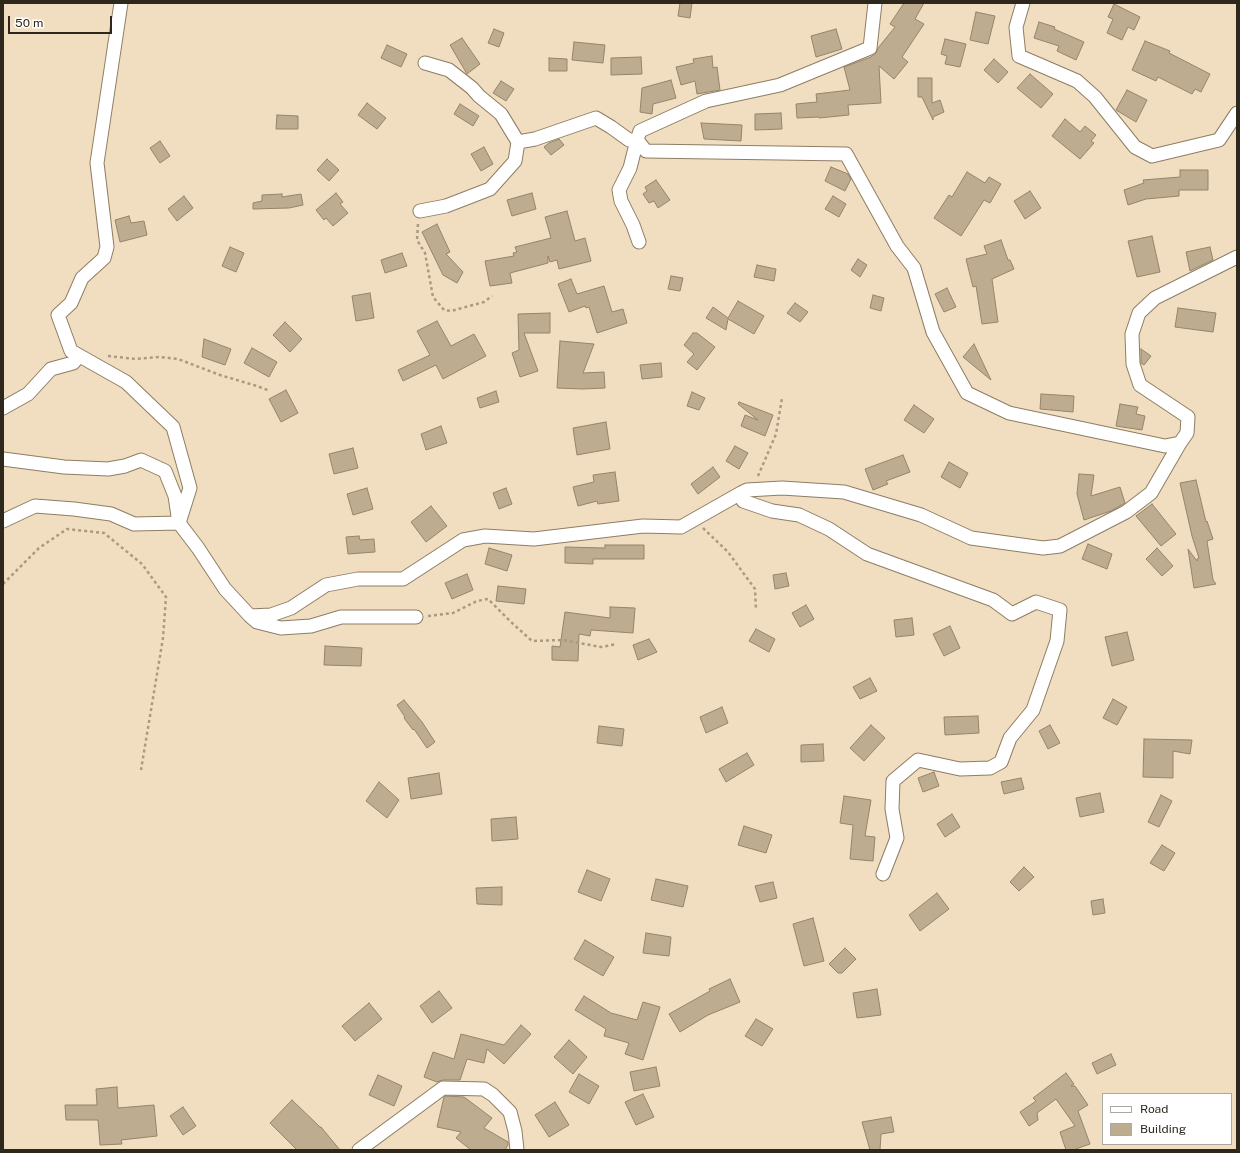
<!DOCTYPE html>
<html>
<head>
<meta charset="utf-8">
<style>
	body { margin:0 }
	#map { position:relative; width:1240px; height:1153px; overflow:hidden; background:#f1dec1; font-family:"Public Sans",sans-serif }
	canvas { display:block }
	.frame { position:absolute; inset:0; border:4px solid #2e271c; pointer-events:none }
	.legend { position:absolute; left:1102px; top:1093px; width:130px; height:52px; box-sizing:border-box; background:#fff; border:1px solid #aba9a4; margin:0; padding:5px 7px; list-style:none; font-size:12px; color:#2e271c }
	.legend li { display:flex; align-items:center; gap:8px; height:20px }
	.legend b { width:20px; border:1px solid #aba9a4 }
	.scale { position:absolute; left:8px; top:16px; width:104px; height:18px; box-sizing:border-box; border:2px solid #2e271c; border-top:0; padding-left:5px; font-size:12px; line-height:14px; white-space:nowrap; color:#2e271c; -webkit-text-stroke:3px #fff; paint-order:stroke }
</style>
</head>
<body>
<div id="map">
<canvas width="1240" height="1153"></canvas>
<div class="frame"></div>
<ul class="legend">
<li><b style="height:5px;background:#fff"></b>Road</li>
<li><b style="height:11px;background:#beac91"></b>Building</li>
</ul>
<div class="scale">50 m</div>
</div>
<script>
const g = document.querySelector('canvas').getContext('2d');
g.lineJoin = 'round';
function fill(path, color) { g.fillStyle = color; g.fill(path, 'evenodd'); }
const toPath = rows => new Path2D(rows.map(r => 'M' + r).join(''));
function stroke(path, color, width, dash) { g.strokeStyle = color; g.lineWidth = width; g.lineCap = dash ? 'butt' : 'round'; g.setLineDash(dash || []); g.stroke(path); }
const building = toPath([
	[680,3,692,3,690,18,678,16,680,3],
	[904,3,924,3,915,19,924,24,902,57,908,62,894,79,879,66,881,103,848,105,849,115,819,118,819,117,797,118,796,104,817,102,816,94,850,90,844,67,871,57,876,53,878,48,895,27,890,24,904,3],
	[1114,4,1140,17,1134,30,1128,27,1122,40,1107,33,1113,19,1108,17,1114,4],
	[976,12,995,16,988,44,970,40,976,12],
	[1039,22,1055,27,1054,29,1084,42,1076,60,1057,51,1059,46,1034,38,1039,22],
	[494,29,504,33,499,47,488,43,494,29],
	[836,29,842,49,816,57,811,36,836,29],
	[462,38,480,64,467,74,450,45,462,38],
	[945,39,966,44,960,67,945,64,947,56,941,54,945,39],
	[1145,41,1170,51,1169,53,1210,74,1201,92,1195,89,1192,94,1158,77,1156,81,1132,70,1145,41],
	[574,42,605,45,603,63,572,60,574,42],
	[387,45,407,54,401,67,381,58,387,45],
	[712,56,713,68,717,67,720,90,697,94,695,81,681,85,676,67,694,63,693,59,712,56],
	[641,57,642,74,611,75,611,58,641,57],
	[549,58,567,59,567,71,549,71,549,58],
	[994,59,1008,72,998,83,984,70,994,59],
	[1030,74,1053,94,1041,108,1017,88,1030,74],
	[918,78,932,78,932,103,940,100,944,112,933,117,933,120,922,97,918,97,918,78],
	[671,80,676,98,653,104,652,114,640,112,642,88,671,80],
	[501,81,514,89,506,101,493,93,501,81],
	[1127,90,1147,100,1136,122,1116,110,1127,90],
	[367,103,386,118,377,129,358,115,367,103],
	[460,104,479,116,473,126,454,114,460,104],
	[781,113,782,129,755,130,755,114,781,113],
	[277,115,298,116,298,129,276,129,277,115],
	[1065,119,1080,132,1085,126,1096,135,1091,141,1094,143,1080,159,1052,136,1065,119],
	[701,123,742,125,741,141,704,139,701,123],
	[559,139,564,145,551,155,544,147,549,143,559,139],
	[160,141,170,156,160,163,150,148,160,141],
	[484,147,493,164,481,171,471,154,484,147],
	[327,159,339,170,329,181,317,170,327,159],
	[831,167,848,174,851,179,845,191,825,181,831,167],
	[1180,170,1208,170,1208,190,1179,190,1179,196,1146,199,1128,205,1124,190,1144,183,1143,180,1180,177,1180,170],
	[967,172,985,183,989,177,1001,184,990,203,984,200,961,236,934,218,949,195,952,197,967,172],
	[656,180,670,200,658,208,654,201,649,203,643,194,647,191,645,187,656,180],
	[1030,191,1041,208,1025,219,1014,201,1030,191],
	[336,193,343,202,340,204,348,213,333,226,326,218,324,220,316,210,336,193],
	[532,193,536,209,512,216,507,200,532,193],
	[282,194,282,197,301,194,303,205,289,208,253,209,253,203,262,201,262,195,282,194],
	[184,196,193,208,177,221,168,209,184,196],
	[833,196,846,204,839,217,825,209,833,196],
	[567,211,575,241,585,238,591,261,559,269,557,260,550,262,548,256,548,263,510,273,512,283,490,286,485,261,514,256,513,253,517,252,515,247,551,238,545,217,567,211],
	[129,216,131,223,144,221,147,235,120,242,115,220,129,216],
	[437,224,450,252,446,254,463,272,457,283,443,275,422,232,437,224],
	[1152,236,1160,272,1137,277,1128,241,1152,236],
	[1001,240,1008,260,1010,260,1014,269,992,279,998,322,982,324,976,286,973,287,966,259,987,254,984,246,1001,240],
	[230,247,244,253,236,272,222,266,230,247],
	[1210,247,1213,260,1190,271,1186,252,1210,247],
	[402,253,407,266,385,273,381,260,402,253],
	[858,259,867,265,860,277,851,270,858,259],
	[757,265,776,269,774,281,754,277,757,265],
	[671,276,683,278,680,291,668,289,671,276],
	[571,279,577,294,604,286,612,312,623,309,627,323,597,333,589,307,586,308,585,306,569,312,558,284,571,279],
	[947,288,956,307,944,312,935,294,947,288],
	[370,293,374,318,356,321,352,296,370,293],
	[873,295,884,298,881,311,870,308,873,295],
	[738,301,764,316,754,334,728,319,726,330,706,318,713,307,728,318,738,301],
	[795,303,808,312,800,322,787,313,795,303],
	[1178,308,1216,313,1213,332,1175,327,1178,308],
	[550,313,550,333,524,333,538,371,520,377,512,353,519,350,518,314,550,313],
	[437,321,451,346,474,334,486,356,443,379,436,365,403,381,398,370,430,355,417,331,437,321],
	[285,322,302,339,290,352,273,335,285,322],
	[693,333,697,333,715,347,697,370,687,362,694,354,684,345,693,333],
	[204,339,231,349,225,365,202,357,204,339],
	[560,341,594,344,583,373,604,372,605,388,583,389,557,388,560,341],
	[974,344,991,380,963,357,974,344],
	[252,348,277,362,269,377,244,363,252,348],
	[1141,349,1151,356,1144,365,1141,363,1141,349],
	[661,363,662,377,642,379,640,365,661,363],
	[286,390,298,413,281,422,269,399,286,390],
	[496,391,499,402,480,408,477,398,496,391],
	[692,392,705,398,699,410,687,406,692,392],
	[1041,394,1074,396,1073,412,1040,409,1041,394],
	[739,402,773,415,765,436,741,426,745,415,758,420,738,404,739,402],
	[1120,404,1138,407,1136,414,1145,416,1142,430,1116,426,1120,404],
	[914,405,934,419,924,433,904,420,914,405],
	[606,422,610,449,577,455,573,428,606,422],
	[441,426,447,443,426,450,421,434,441,426],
	[735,446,748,453,739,469,726,461,735,446],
	[353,448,358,468,334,474,329,454,353,448],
	[903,455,910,472,886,481,888,484,873,490,865,469,903,455],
	[949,462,968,473,960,488,941,477,949,462],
	[713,467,720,477,698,494,691,484,713,467],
	[615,472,619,501,598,504,597,501,578,506,573,487,594,482,593,475,615,472],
	[1079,474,1094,475,1091,496,1120,487,1125,503,1111,511,1084,520,1077,494,1079,474],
	[1196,480,1206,522,1207,521,1213,539,1207,541,1213,580,1216,584,1194,588,1188,549,1197,561,1197,559,1199,558,1192,536,1180,483,1196,480],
	[367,488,373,509,353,515,347,494,367,488],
	[506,488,512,504,499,509,493,493,506,488],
	[1152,504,1176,534,1161,546,1136,516,1152,504],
	[431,506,447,526,426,542,411,522,431,506],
	[359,536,360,540,374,539,375,552,348,554,346,537,359,536],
	[1088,544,1112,554,1107,569,1082,559,1088,544],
	[605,545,644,545,644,559,593,559,593,564,565,563,565,547,605,548,605,545],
	[489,548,512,555,507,571,485,564,489,548],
	[1157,548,1173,566,1162,576,1146,559,1157,548],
	[786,573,789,586,775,589,773,575,786,573],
	[467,574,473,590,452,599,445,583,467,574],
	[498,586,526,589,524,604,496,601,498,586],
	[806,605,814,619,800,627,792,613,806,605],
	[610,607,635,608,633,633,591,630,590,636,579,634,578,661,552,660,552,646,560,647,565,612,610,618,610,607],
	[912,618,914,635,896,637,894,620,912,618],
	[950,626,960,648,944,656,933,634,950,626],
	[756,629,775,639,769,652,749,641,756,629],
	[1127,632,1134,660,1112,666,1105,637,1127,632],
	[649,639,657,652,638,660,633,645,649,639],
	[325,646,362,648,361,666,324,665,325,646],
	[870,678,877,691,860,699,853,687,870,678],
	[1113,699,1127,707,1117,725,1103,718,1113,699],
	[404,700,422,722,435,742,427,748,414,729,413,730,404,718,405,717,397,705,404,700],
	[722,707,728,723,706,733,700,717,722,707],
	[978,716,979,733,945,735,944,717,978,716],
	[871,725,885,738,864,761,850,748,871,725],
	[1050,725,1060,743,1048,749,1039,731,1050,725],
	[599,726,624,729,622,746,597,743,599,726],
	[1144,739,1192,740,1190,754,1173,751,1173,778,1143,777,1144,739],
	[823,744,824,761,801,762,801,745,823,744],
	[747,753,754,765,726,782,719,769,747,753],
	[934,772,939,786,923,792,918,778,934,772],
	[439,773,442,794,411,799,408,778,439,773],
	[1021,778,1024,789,1004,794,1001,782,1021,778],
	[379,782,399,800,387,818,366,801,379,782],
	[1100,793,1104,812,1080,817,1076,798,1100,793],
	[1161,795,1172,801,1159,827,1148,822,1161,795],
	[844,796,871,800,865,836,875,837,873,861,850,859,853,825,840,823,844,796],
	[952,814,960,827,945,837,937,824,952,814],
	[516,817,518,839,492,841,491,819,516,817],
	[744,826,772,835,766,853,738,845,744,826],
	[1162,845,1175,853,1164,871,1150,863,1162,845],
	[1024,867,1034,877,1019,891,1010,882,1024,867],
	[587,870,610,879,601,901,578,892,587,870],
	[656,879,688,886,683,907,651,900,656,879],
	[773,882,777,898,760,902,755,886,773,882],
	[502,887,502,905,477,904,476,888,502,887],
	[937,893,949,909,920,931,909,915,937,893],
	[1103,899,1105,913,1093,915,1091,901,1103,899],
	[813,918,824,961,804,966,793,924,813,918],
	[646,933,671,937,669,956,643,953,646,933],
	[585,940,614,957,603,976,574,959,585,940],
	[845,948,856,959,842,973,838,973,829,964,845,948],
	[730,979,740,1002,708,1015,680,1032,669,1014,710,991,709,989,730,979],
	[877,989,881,1015,857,1018,853,993,877,989],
	[439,991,452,1008,432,1023,420,1006,439,991],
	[584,996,611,1013,637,1020,643,1002,660,1007,643,1060,625,1054,629,1043,604,1036,606,1029,575,1010,584,996],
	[369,1003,382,1019,355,1041,342,1026,369,1003],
	[756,1019,773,1029,762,1046,745,1036,756,1019],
	[521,1025,531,1034,504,1064,487,1049,484,1063,467,1059,460,1080,443,1080,437,1082,424,1077,433,1052,454,1059,461,1034,504,1045,521,1025],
	[569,1040,587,1057,573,1074,554,1057,569,1040],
	[1111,1054,1116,1065,1097,1074,1092,1063,1111,1054],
	[656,1067,660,1086,634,1091,630,1072,656,1067],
	[1066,1073,1074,1084,1071,1086,1075,1086,1088,1105,1078,1111,1090,1144,1073,1150,1066,1150,1060,1132,1075,1126,1056,1099,1037,1113,1038,1120,1029,1126,1020,1112,1036,1101,1033,1098,1066,1073],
	[579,1074,599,1086,589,1104,569,1092,579,1074],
	[378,1075,402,1086,394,1106,369,1095,378,1075],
	[117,1087,118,1108,154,1105,157,1136,121,1140,122,1144,100,1145,98,1120,66,1120,65,1105,97,1105,96,1089,117,1087],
	[643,1094,654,1117,636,1125,625,1102,643,1094],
	[446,1096,464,1097,492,1118,484,1128,508,1142,508,1145,505,1150,471,1150,456,1138,461,1132,437,1127,444,1097,446,1096],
	[292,1100,320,1127,321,1127,340,1150,297,1150,270,1123,292,1100],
	[555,1102,569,1125,549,1137,535,1115,555,1102],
	[183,1107,196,1126,183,1135,170,1116,183,1107],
	[891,1117,894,1132,881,1134,880,1150,870,1150,862,1122,891,1117]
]);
fill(building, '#beac91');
stroke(building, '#95846a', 1);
const street = toPath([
	[121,3,97,163,107,247,104,258,82,278,71,303,58,315,71,351,126,382,173,427,190,488,179,523,198,548,225,589,250,616,271,615,291,608,326,585,358,579,403,579,463,540,485,536,534,539,643,526,681,527,741,493],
	[875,3,870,48,780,85,706,101,640,131,637,140,646,151,846,154,897,246,914,268,933,332,967,393,1009,413,1165,446,1180,443,1187,433,1188,417,1140,385,1133,364,1132,334,1139,313,1155,298,1237,257],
	[1023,3,1016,27,1019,56,1077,81,1095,97,1135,147,1152,156,1219,140,1237,113],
	[425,63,449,70,472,88,479,96,501,114,518,142,535,139,596,118,611,127,629,140,637,140,630,168,619,190,621,201,633,225,639,242],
	[420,211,446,206,490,189,515,161,518,142],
	[3,408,28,394,51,369,73,363,79,356],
	[3,459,64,467,108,469,125,466,141,460,165,471,175,496,179,523,134,524,111,514,74,509,35,506,3,521],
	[251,617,257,622,281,628,311,626,341,617,416,617],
	[883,874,897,838,892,809,893,781,918,760,960,769,990,768,1001,762,1010,738,1033,710,1057,641,1060,610,1036,602,1012,614,993,600,867,554,829,529,799,515,772,511,743,501,741,493,747,490,782,488,844,492,921,515,971,538,1043,548,1060,546,1126,512,1151,493,1180,443],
	[359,1150,443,1088,484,1089,493,1095,510,1112,515,1131,517,1150]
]);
stroke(street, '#8e7d63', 15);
stroke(toPath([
	[418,224,417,240,425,253,433,297,444,310,451,311,484,302,492,296],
	[108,356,136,359,160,357,178,359,220,375,257,386,270,391],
	[758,476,776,434,782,398],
	[703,528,728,552,755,589,756,610],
	[3,584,39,548,67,529,104,533,142,564,166,597,163,638,141,770],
	[428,616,453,613,477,601,488,599,511,622,532,641,563,640,601,647,617,644]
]), '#a89a83', 2.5, [3, 3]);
stroke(street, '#fff', 13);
</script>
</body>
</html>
